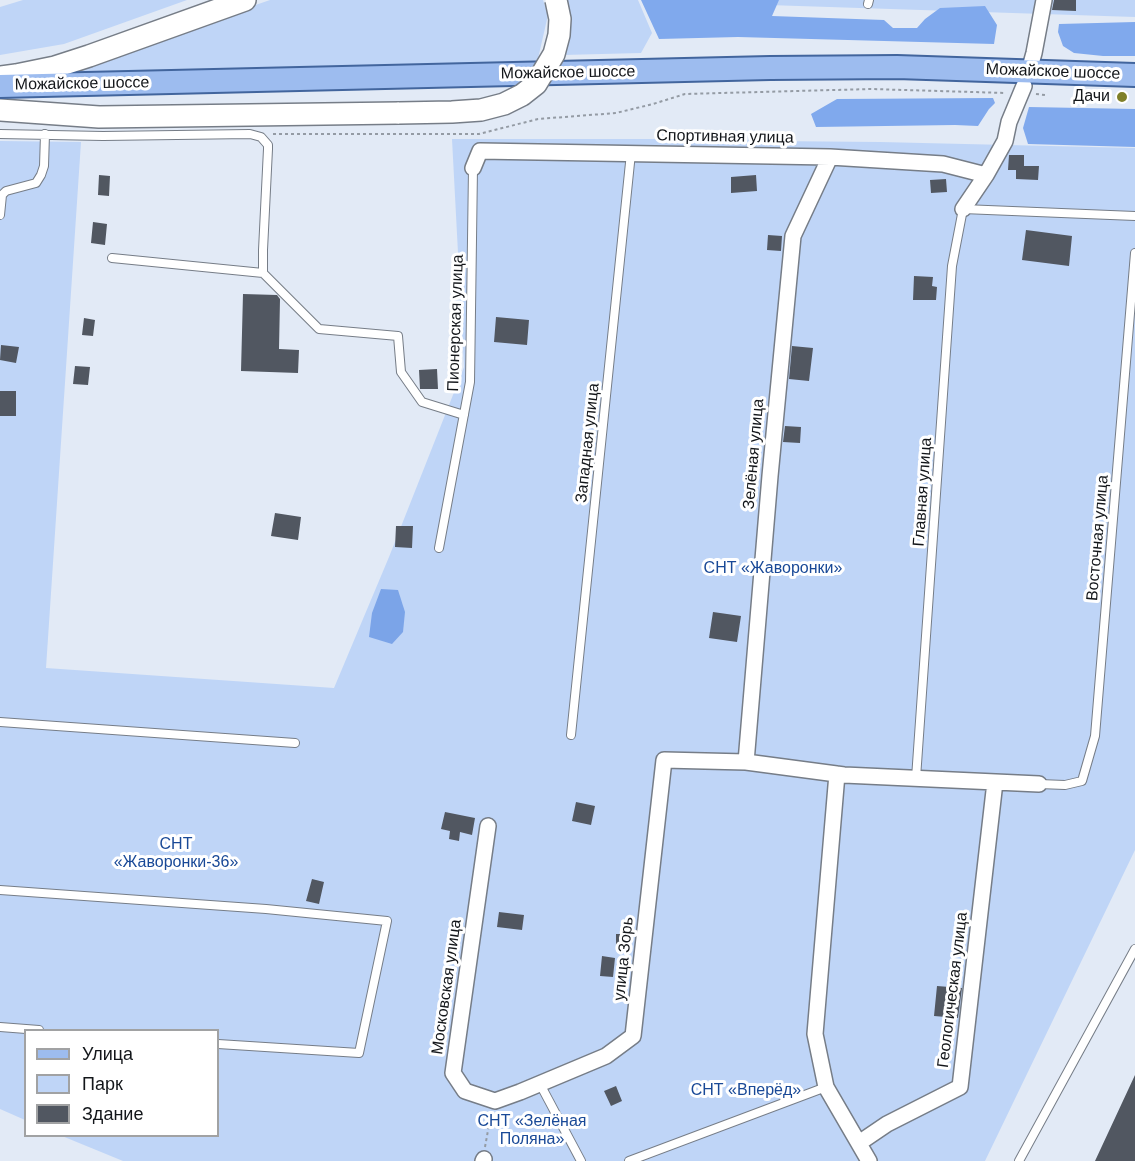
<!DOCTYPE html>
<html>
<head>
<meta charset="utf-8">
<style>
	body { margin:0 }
	#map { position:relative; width:1135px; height:1161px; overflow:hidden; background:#e2eaf6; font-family:Helvetica,sans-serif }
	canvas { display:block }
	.legend { position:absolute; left:24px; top:1029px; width:195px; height:108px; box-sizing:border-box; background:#fff; border:2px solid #a1a2a3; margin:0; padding:8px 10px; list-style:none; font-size:18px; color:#13161a }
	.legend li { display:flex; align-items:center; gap:12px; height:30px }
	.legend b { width:30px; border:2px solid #a1a2a3 }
</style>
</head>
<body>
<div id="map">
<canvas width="1135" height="1161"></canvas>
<ul class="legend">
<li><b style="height:8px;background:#9dbcef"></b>Улица</li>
<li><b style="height:16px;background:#bfd5f7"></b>Парк</li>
<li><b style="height:16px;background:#515761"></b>Здание</li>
</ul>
</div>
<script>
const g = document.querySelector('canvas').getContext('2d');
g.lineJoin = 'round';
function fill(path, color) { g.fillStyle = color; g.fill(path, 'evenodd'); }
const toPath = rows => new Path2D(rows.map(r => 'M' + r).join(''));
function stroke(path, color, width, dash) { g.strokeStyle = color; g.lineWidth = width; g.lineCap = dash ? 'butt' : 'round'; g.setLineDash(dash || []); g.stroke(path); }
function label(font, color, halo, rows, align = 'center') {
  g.font = font + ' Helvetica,sans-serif'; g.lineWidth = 6; g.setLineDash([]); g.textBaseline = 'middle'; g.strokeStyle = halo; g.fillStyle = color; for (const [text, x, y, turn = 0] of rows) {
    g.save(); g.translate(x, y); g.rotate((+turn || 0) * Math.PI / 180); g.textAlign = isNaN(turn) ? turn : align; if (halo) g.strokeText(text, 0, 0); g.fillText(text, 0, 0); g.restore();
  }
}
fill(toPath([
	[23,0,187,0,64,44,0,55,0,7],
	[270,0,543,0,548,15,537,63,59,73],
	[568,0,638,0,652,33,641,53,563,55,571,32],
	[709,0,1135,0,1135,17,707,3],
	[452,139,710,139,766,141,880,142,1135,148,1135,850,985,1161,123,1161,62,1136,218,1136,218,1030,26,1030,25,1120,0,1109,0,141,81,142,46,668,334,688,389,557,464,367]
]), '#bfd5f7');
fill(toPath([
	[641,0,779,0,772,16,884,20,893,28,917,28,925,19,940,8,985,6,997,25,994,44,738,37,659,39],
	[1135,22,1135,56,1103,56,1074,53,1063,46,1058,32,1059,24],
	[993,98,995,103,989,109,978,126,955,125,816,127,811,114,837,99],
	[1029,107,1135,109,1135,147,1028,144,1023,128]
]), '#80a9ed');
fill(toPath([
	[381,589,398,590,405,612,403,632,392,644,369,637,372,613]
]), '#7ba4e8');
fill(toPath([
	[1054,0,1076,0,1076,11,1052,10],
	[1009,155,1024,155,1024,166,1039,166,1038,180,1016,179,1016,170,1008,170],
	[99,175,110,176,109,196,98,195],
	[756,175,757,191,731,193,731,177],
	[946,179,947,192,931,193,930,180],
	[93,222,107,224,105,245,91,243],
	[1026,230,1072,236,1069,266,1022,260],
	[768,235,782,236,781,251,767,250],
	[914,276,933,277,932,286,937,287,936,300,913,300],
	[243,294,277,295,280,299,279,349,299,350,298,373,241,371],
	[496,317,529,320,527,345,494,342],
	[84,318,95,320,93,336,82,335],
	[1,345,19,347,16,363,0,360],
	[792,346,813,348,809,381,789,379],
	[75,366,90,367,88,385,73,384],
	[437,369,438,389,420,389,419,370],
	[0,391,16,391,16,416,0,416],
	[785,426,801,427,800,443,783,442],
	[275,513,301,517,298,540,271,536],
	[396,526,413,526,412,548,395,547],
	[713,612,741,616,737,642,709,638],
	[576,802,595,806,591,825,572,821],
	[445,812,475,818,472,835,460,832,459,841,449,839,450,831,441,829],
	[312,879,324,882,319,904,306,901],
	[499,912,524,915,522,930,497,927],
	[616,934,629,934,628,949,616,948],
	[602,956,615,958,613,977,600,976],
	[937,986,962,988,958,1018,934,1016],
	[1135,1075,1135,1161,1095,1161],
	[616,1086,622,1101,611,1106,604,1091]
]), '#515761');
const lane = toPath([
	[868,4,869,0],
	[0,134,103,136,250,134,261,137,268,145,268,149,263,250,263,273],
	[0,215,2,195,6,191,36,183,41,175,44,166,45,134],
	[112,258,263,273,319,329,398,336,401,372,422,402,464,415],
	[439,548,470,382,473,168],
	[0,722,295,743],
	[571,735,631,153],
	[916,778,952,266,963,209,1135,216],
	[1039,784,1065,785,1082,781,1095,736,1135,253],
	[0,890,266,909,387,921,359,1053,218,1044],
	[0,1027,39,1030],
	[540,1084,581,1161],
	[629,1161,826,1087],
	[1019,1161,1135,949]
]);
const street = toPath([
	[1029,71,1034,53,1044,0],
	[473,168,480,151,830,157,943,164,986,175],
	[963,209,986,175,1005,141,1009,122,1024,86],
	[746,762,770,476,793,236,830,157],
	[837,774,815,1034,826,1087,869,1161],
	[488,826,453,1073,465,1091,495,1101,520,1092,606,1056,633,1036,664,760,746,762,844,775,1039,784],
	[859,1143,887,1124,960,1087,995,782],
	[483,1161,484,1159]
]);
const secondary = toPath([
	[0,77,16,75,55,67,89,56,245,0],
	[0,110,99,117,399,113]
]);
const primary = toPath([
	[0,86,770,68,897,67,1135,75]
]);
stroke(lane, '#767d87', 10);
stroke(street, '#767d87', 18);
stroke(secondary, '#767d87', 24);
stroke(primary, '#42659d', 26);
stroke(toPath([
	[1036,94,1045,95],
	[273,134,479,134,538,119,616,113,653,104,685,94,871,89,1006,93],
	[485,1147,491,1114]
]), '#949ba4', 2, [3, 3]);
stroke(lane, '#fff', 8);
stroke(street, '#fff', 15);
stroke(secondary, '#fff', 21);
stroke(primary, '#9dbcef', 22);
const secondaryBridge = toPath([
	[399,113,452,112,481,110,504,104,522,95,536,84,554,54,559,35,560,19,556,0]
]);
stroke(secondaryBridge, '#767d87', 24, []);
stroke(secondaryBridge, '#fff', 21);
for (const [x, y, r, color] of [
	[1122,97,6,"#7f8029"]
]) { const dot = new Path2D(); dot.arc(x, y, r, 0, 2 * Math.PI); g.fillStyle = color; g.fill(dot); stroke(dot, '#fff', 2); }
label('16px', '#13161a', '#fff', [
	["Можайское шоссе",1053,72,2],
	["Можайское шоссе",568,73,-1],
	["Можайское шоссе",82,84,-1],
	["Спортивная улица",725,137,1],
	["Пионерская улица",456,323,-88],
	["Западная улица",588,443,-84],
	["Зелёная улица",754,454,-85],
	["Главная улица",923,492,-86],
	["Восточная улица",1098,538,-85],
	["улица Зорь",624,959,-84],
	["Московская улица",447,987,-82],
	["Геологическая улица",953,990,-83]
]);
label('16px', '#13161a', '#fff', [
	["Дачи",1110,97]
], 'right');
label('16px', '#194997', '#fff', [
	["СНТ «Жаворонки»",773,569],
	["СНТ",176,845],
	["«Жаворонки-36»",176,863],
	["СНТ «Вперёд»",746,1091],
	["СНТ «Зелёная",532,1122],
	["Поляна»",532,1140]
]);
</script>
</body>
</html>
